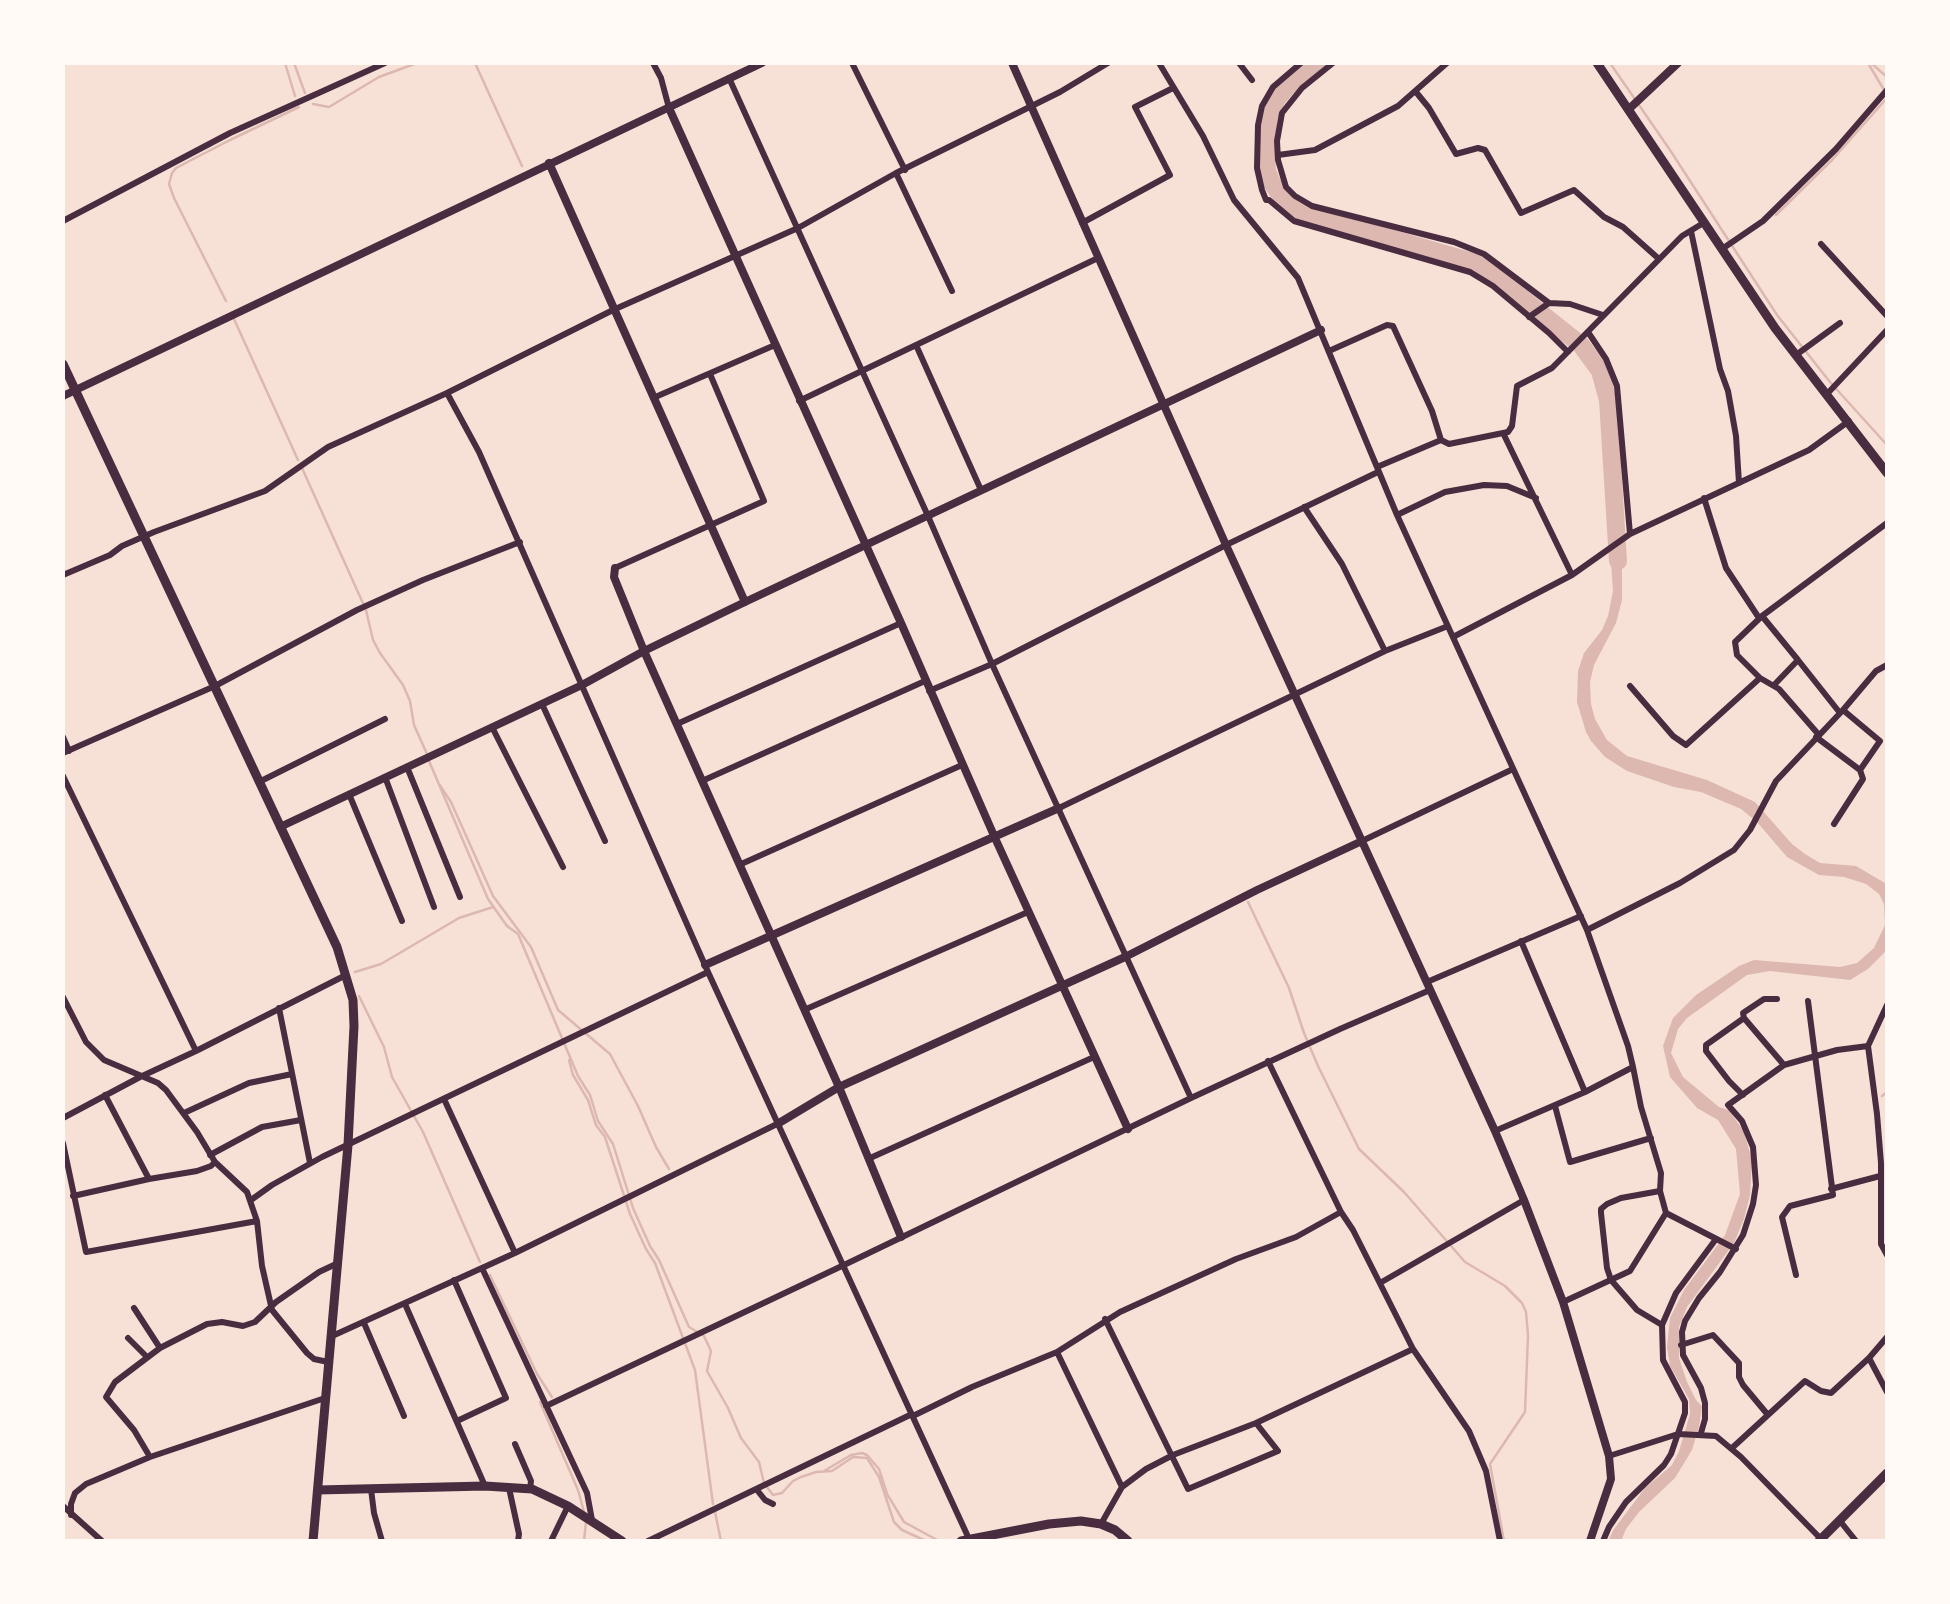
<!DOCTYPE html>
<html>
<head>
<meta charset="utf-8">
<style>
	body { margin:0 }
	#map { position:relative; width:1950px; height:1604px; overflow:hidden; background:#f7e1d7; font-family:Ubuntu,sans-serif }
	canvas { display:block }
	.frame { position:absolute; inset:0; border:65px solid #fffaf5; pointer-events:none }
</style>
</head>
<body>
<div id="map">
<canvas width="1950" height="1604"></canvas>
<div class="frame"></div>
</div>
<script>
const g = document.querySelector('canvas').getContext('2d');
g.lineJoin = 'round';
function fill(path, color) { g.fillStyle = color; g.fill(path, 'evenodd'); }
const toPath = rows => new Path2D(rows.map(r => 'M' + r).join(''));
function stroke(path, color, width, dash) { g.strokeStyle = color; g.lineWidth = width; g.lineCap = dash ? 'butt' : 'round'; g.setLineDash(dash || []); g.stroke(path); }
fill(toPath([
	[1622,540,1622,600,1616,623,1594,665,1590,682,1591,704,1595,719,1607,740,1627,756,1707,780,1755,802,1792,844,1805,854,1820,863,1856,866,1885,883,1887,886,1887,950,1868,969,1850,980,1770,971,1747,975,1687,1018,1678,1029,1671,1053,1683,1077,1719,1107,1729,1110,1744,1132,1752,1160,1750,1195,1744,1219,1734,1243,1687,1307,1679,1327,1679,1358,1687,1382,1696,1400,1702,1406,1699,1427,1692,1450,1675,1478,1639,1512,1626,1529,1621,1541,1608,1541,1614,1529,1645,1488,1672,1465,1679,1451,1690,1414,1689,1399,1670,1366,1667,1347,1670,1318,1684,1290,1725,1235,1740,1194,1736,1149,1718,1120,1697,1108,1670,1077,1663,1046,1673,1018,1696,995,1739,966,1754,960,1840,967,1857,963,1874,948,1885,925,1884,904,1879,894,1866,884,1844,877,1819,875,1787,857,1757,822,1741,809,1701,792,1674,787,1627,771,1605,757,1591,741,1586,732,1577,702,1578,671,1584,653,1602,630,1608,616,1613,591,1610,548]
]), '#dcb8b0');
stroke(toPath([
	[285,63,295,96],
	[294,63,305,93],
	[475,63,522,166],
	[1610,63,1670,150,1777,315,1830,382,1887,445],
	[1868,63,1884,90],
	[1871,63,1887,77],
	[313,104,329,107,379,77,417,63],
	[1776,215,1832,160,1887,98],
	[226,301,174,198,169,184,172,173,176,168,230,140,299,107],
	[234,319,298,460],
	[302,468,366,610,373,640,380,653,403,685,410,701,414,725,427,754],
	[429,761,488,899,507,926,518,934,578,1076,590,1095,598,1121,613,1144,633,1208,650,1246,659,1260,689,1327,704,1336,711,1351,707,1371,728,1408,741,1438,759,1462,764,1483,773,1495,782,1493,793,1481,801,1477,816,1472,832,1471,853,1457,867,1458,879,1477,894,1522,902,1530,926,1541],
	[439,784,451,802,493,896,531,947,558,1010,610,1054,638,1106,656,1147,669,1169],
	[1248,902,1289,988,1304,1033,1318,1066,1359,1149,1404,1192,1465,1262,1505,1286,1522,1303,1526,1312,1528,1335,1525,1412,1490,1464,1504,1541],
	[355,972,381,964,459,918,493,907],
	[359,996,384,1047,392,1077,423,1132,480,1262],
	[569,1060,573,1075,588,1100,596,1125,605,1137,630,1214,646,1249,655,1263,695,1370,713,1504],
	[1882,1096,1887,1092],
	[490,1275,537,1374,552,1397],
	[540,1402,578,1490,584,1512],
	[824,1471,851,1455,862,1453,867,1455,879,1469,887,1494,904,1522,939,1541],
	[715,1512,721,1541],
	[584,1541,586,1522]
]), '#dcb8b0', 2.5);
stroke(toPath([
	[1319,63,1287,87,1277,99,1269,116,1266,146,1267,171,1272,183,1285,202,1296,211,1479,264,1581,345,1600,371,1608,400,1618,561]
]), '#dcb8b0', 18);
stroke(toPath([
	[653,63,661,78,669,108],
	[852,63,905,170],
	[1159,63,1203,136,1234,200,1298,278,1397,515,1587,930,1628,1046,1633,1067,1585,1092,1495,1131],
	[1239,63,1252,80],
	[1301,63,1273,87,1262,106,1258,125,1257,168,1262,190,1266,200,1269,200,1294,221,1470,272,1493,286,1549,333,1568,352],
	[1333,63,1302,88,1282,113,1277,141,1278,160,1286,187,1295,196,1312,206,1454,242,1484,254,1549,303,1570,304,1603,315],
	[729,78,928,516,992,664,1191,1098],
	[1416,92,1429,108,1456,154,1478,148,1485,150,1521,213,1574,190,1604,217,1623,227,1659,259],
	[1278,155,1315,150,1398,106,1447,63],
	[896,173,952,291],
	[63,221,230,133,385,63],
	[1082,223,1170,175,1135,107,1173,88],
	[1691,231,1720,369,1728,391,1736,436,1739,483],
	[1821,244,1887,316],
	[1722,249,1763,221,1836,149,1887,90],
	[1529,317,1549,303],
	[1588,332,1606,359,1617,386,1630,534],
	[916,345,981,490],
	[1329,351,1387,325,1393,326,1432,411,1441,440],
	[1796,355,1840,323],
	[447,393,479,452,708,972,970,1541],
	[1827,394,1887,330],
	[653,398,775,345],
	[799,401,1098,258],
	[1504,435,1572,575],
	[1377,467,1441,440,1449,444,1508,432,1512,426,1517,386,1552,368,1682,236,1705,222],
	[1704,498,1726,568,1759,618],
	[1304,507,1342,564,1385,651],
	[1397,515,1445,492,1484,485,1507,486,1536,498],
	[615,568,764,501,710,374],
	[63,575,110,555,122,546,154,532,265,491,328,447,447,393,613,310,798,228,896,173,1060,92,1108,63],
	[1762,616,1798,660,1774,685],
	[1453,637,1572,575,1630,534,1809,450,1849,421],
	[1798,660,1840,713],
	[1630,686,1673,736,1686,745,1760,678],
	[929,691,992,664,1226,545,1378,472],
	[542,704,605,841],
	[1843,710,1880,741,1860,770],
	[677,724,901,623],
	[492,727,563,867],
	[1819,735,1779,689,1760,678,1737,655,1735,642,1762,616,1887,523],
	[63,737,69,751],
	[1816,737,1860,770,1863,779,1834,824],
	[63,753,215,686,357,610,423,580,520,542],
	[407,767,460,897],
	[63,776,196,1051],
	[385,777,434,907],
	[702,781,925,681],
	[259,782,385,719],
	[349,794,402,921],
	[1059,808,1385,651,1448,626],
	[1362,841,1513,769],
	[739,865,962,765],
	[1587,930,1680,883,1734,850,1750,830,1776,781,1843,710,1876,671,1887,665],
	[1521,941,1585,1092],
	[1427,982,1581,916],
	[63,997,86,1042,104,1060,158,1083,166,1090,197,1132,215,1162,247,1192,257,1221,262,1266,272,1310,307,1353,314,1359,328,1362],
	[1887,1005,1868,1046,1877,1114,1881,1163,1881,1244,1887,1255],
	[279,1008,310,1163],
	[804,1010,1028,912],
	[1744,1018,1784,1065],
	[1268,1061,1341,1212,1353,1230,1413,1349,1469,1431,1486,1471,1500,1541],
	[1633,1067,1641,1107,1661,1173,1660,1191,1666,1213,1736,1249],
	[105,1095,149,1179],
	[1743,1095,1729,1081,1706,1051,1706,1045,1744,1018,1743,1013,1764,999,1777,999],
	[444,1099,515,1253],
	[1555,1106,1570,1162,1651,1138],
	[184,1113,249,1083,292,1074],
	[63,1118,140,1077,196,1051,346,975],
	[63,1143,86,1252,257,1221],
	[210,1155,262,1127,301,1120],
	[868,1159,1094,1057],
	[1831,1189,1880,1176],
	[1660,1191,1621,1198,1607,1204,1601,1209,1601,1213,1607,1268,1611,1280,1637,1310,1662,1325],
	[73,1196,149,1179,197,1171,211,1166,215,1162],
	[251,1200,272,1185,322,1157,708,972],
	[482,1268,587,1493,592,1520],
	[1796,1275,1782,1217,1790,1206,1833,1195,1808,1001],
	[454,1280,506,1398,457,1421],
	[1380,1283,1524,1200],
	[1563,1302,1630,1271,1666,1213],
	[405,1304,485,1486],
	[134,1308,160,1348],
	[1105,1319,1188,1489,1278,1451,1256,1423],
	[364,1323,404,1416],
	[330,1337,515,1253,779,1123],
	[128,1338,147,1357],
	[1681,1345,1713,1335,1739,1363,1739,1377,1743,1385,1768,1415,1732,1448],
	[1057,1352,1122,1487],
	[1869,1358,1887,1392],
	[546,1406,844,1265,1191,1098,1340,1029,1430,990],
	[1768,1415,1805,1381,1821,1391,1831,1393,1869,1358,1887,1337],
	[913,1416,972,1387,1057,1352,1120,1312,1236,1259,1296,1237,1341,1212],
	[1701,1433,1705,1419,1705,1403,1701,1388,1683,1355,1682,1332,1685,1321,1699,1298,1720,1272,1743,1235,1753,1204,1756,1185,1753,1147,1742,1121,1728,1105,1784,1065,1837,1050,1868,1046],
	[515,1444,531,1481,530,1489],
	[1609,1456,1678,1434,1716,1436,1741,1457,1821,1539],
	[150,1457,134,1430,106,1397,115,1382,160,1348,207,1324,222,1322,243,1326,255,1322,276,1302,319,1272,336,1264],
	[509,1488,519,1534,518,1541],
	[371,1489,374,1513,382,1541],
	[757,1490,765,1500,773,1504],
	[63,1506,102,1541],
	[71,1515,71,1504,75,1493,86,1484,150,1457,325,1398],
	[1840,1521,1856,1541],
	[1101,1524,1122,1487,1146,1469,1173,1455,1256,1423,1413,1349],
	[551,1541,568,1506],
	[648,1541,912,1414],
	[1603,1541,1609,1527,1626,1502,1664,1465,1671,1454,1685,1413,1685,1402,1663,1360,1662,1325,1676,1293,1716,1239]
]), '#4a2c40', 6);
stroke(toPath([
	[1012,63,1226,545,1495,1131,1524,1200,1563,1302,1609,1456,1611,1479,1590,1541],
	[669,108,901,623,995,838,1128,1129],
	[1629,109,1678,63],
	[549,163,745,602],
	[63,396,762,63],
	[615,568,614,577,644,651,839,1087,901,1237],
	[280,827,582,685,644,651,745,602,1321,330],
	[705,965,1059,808],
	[779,1123,839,1087,1125,957,1257,890,1362,841]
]), '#4a2c40', 8);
stroke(toPath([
	[1597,63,1775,328,1887,473],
	[63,364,337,947,353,1000,354,1026,348,1145,313,1541],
	[318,1490,485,1486,532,1489,568,1506,622,1541],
	[961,1541,1049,1524,1081,1521,1101,1524,1115,1530,1128,1541],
	[1819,1541,1887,1473]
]), '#4a2c40', 9);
</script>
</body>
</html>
